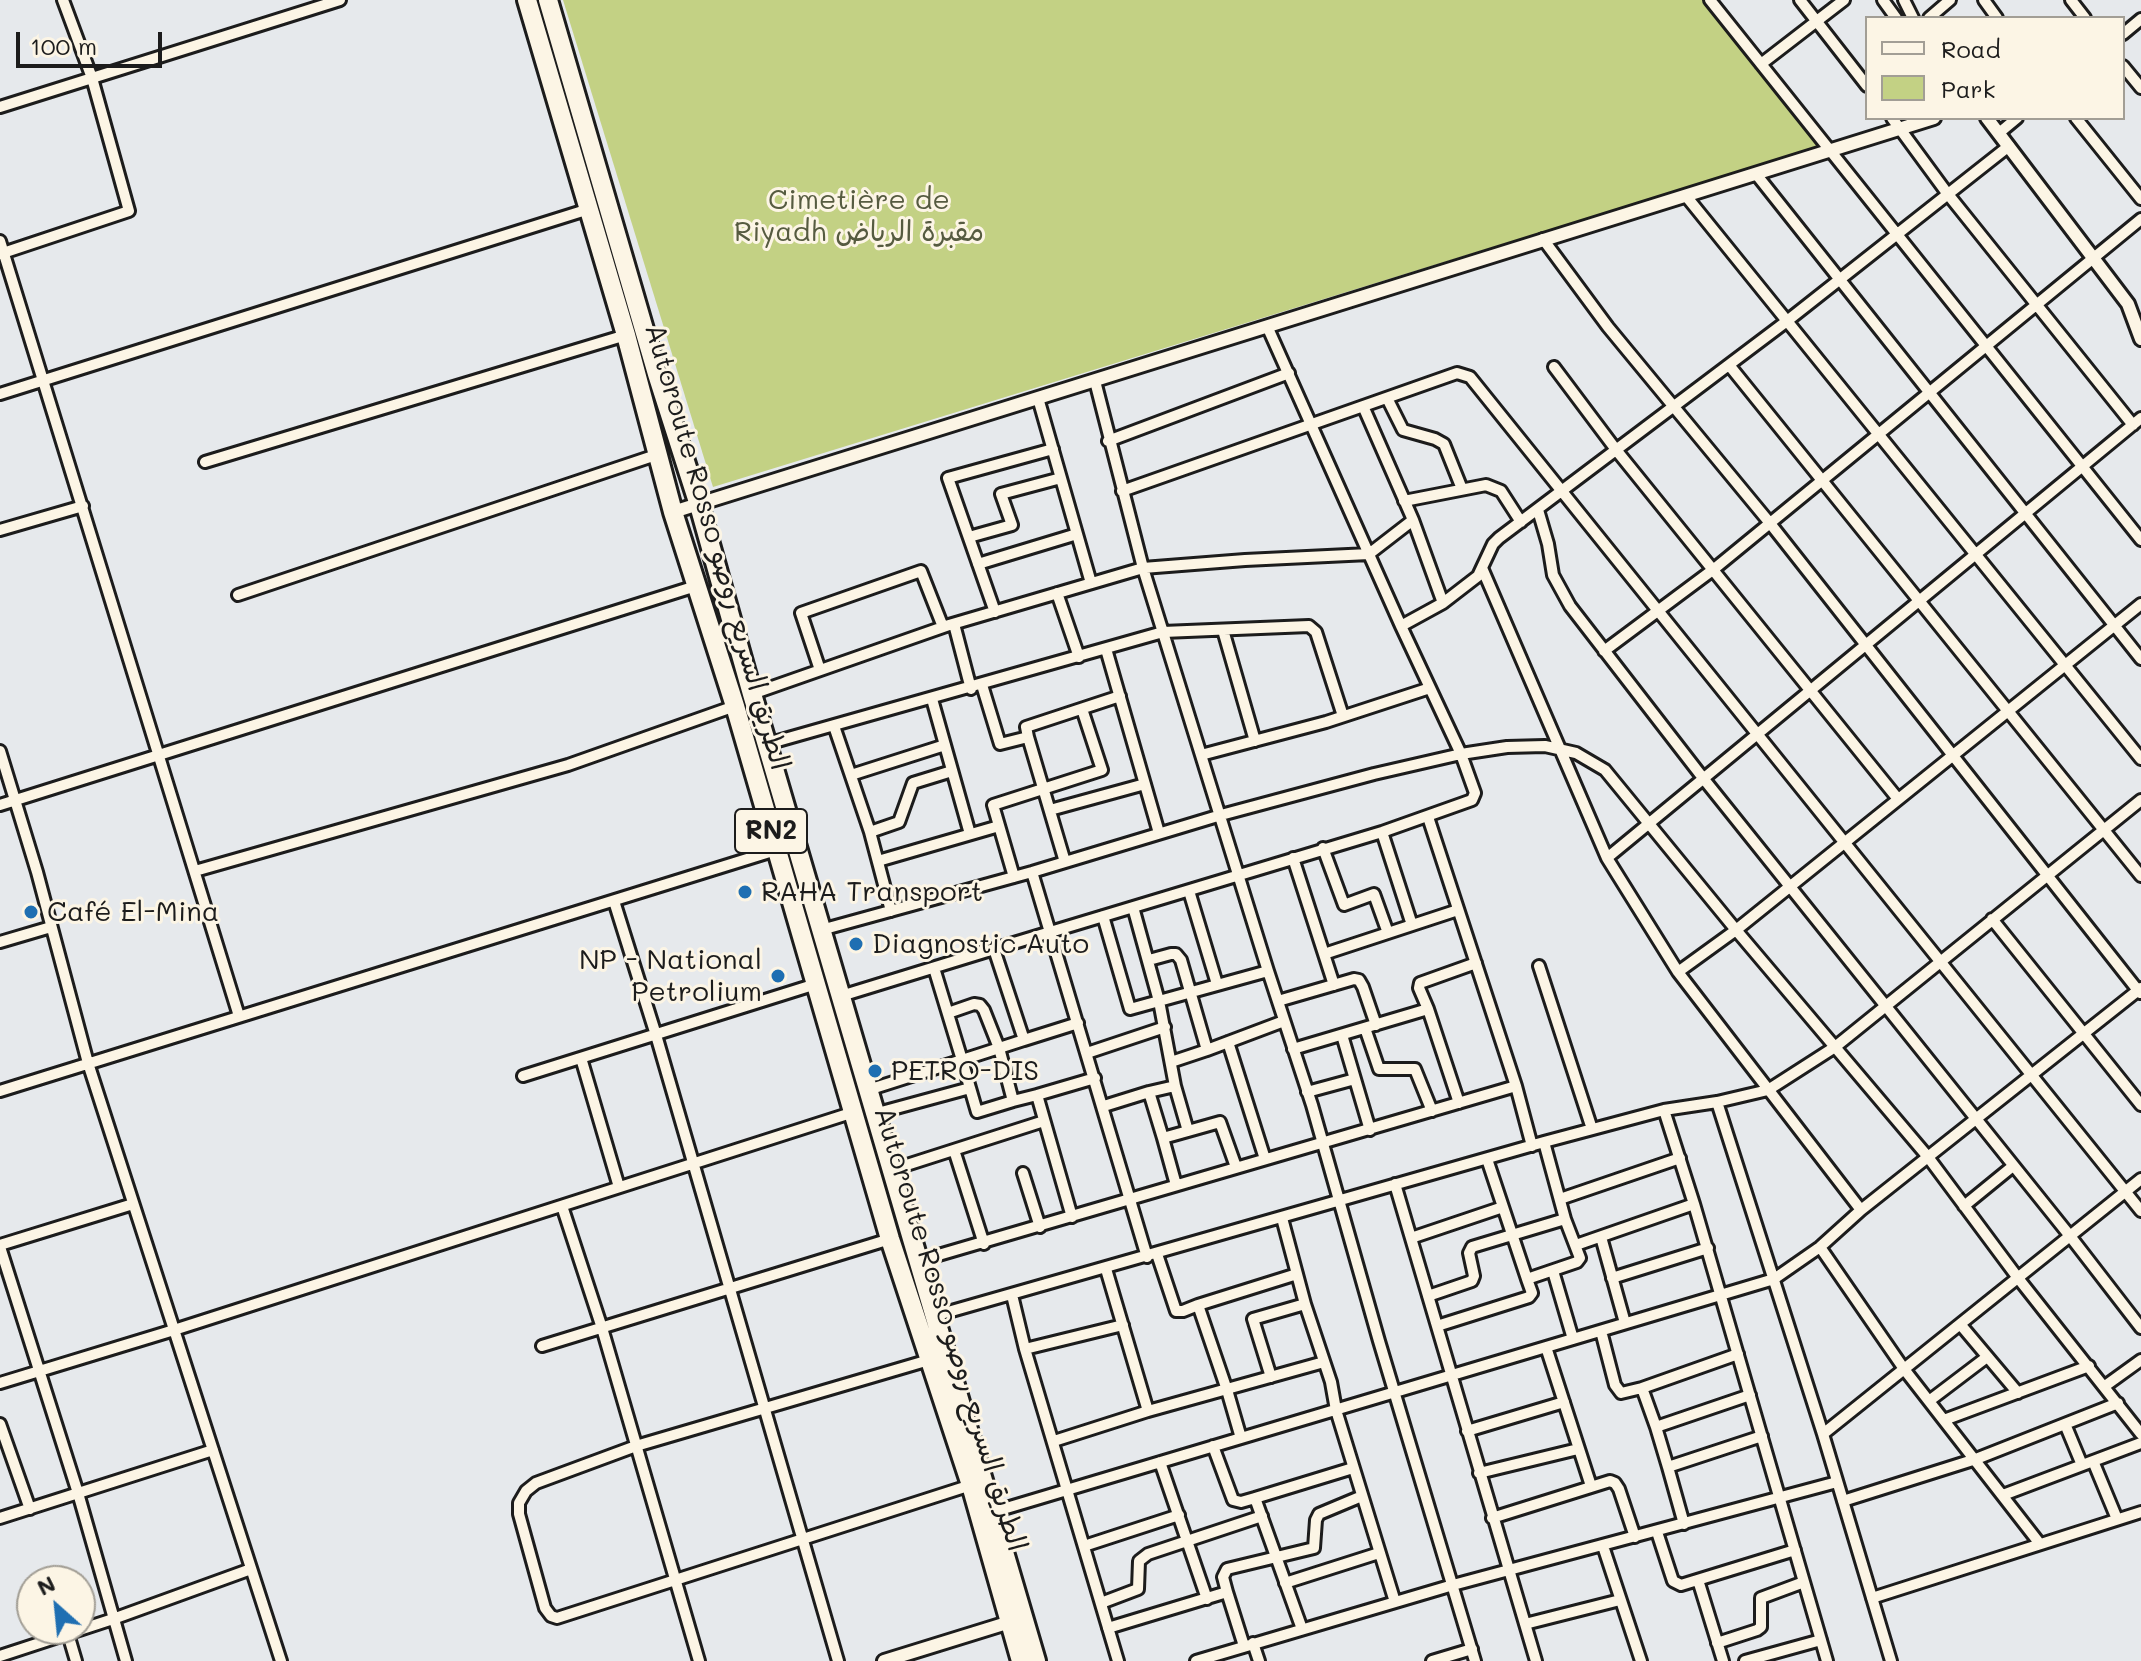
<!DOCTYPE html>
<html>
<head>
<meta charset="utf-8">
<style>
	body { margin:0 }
	#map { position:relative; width:2141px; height:1661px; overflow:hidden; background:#e6e9ec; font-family:Mali,sans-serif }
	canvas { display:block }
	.legend { position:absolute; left:1865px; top:16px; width:260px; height:104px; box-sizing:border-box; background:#fcf5e5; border:2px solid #a29e95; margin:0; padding:10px 14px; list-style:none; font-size:24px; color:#1c1c1c }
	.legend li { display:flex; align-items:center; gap:16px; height:40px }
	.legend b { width:40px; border:2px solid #a29e95 }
	.north { position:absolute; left:16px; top:1565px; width:80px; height:80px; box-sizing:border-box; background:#fcf5e5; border:2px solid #a29e95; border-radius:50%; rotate:333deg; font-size:22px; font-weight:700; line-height:32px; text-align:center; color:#1c1c1c }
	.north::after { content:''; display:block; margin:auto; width:28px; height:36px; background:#1f6fb2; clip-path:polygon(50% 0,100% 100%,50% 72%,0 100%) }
	.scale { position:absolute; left:16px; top:32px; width:146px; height:36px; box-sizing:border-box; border:4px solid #1c1c1c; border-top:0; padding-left:10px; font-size:24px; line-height:28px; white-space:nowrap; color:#1c1c1c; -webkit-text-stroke:6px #fcf5e5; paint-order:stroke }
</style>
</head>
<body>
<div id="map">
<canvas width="2141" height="1661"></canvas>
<ul class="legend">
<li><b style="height:10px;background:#fcf5e5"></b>Road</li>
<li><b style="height:22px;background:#c3d184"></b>Park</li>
</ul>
<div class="north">N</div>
<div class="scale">100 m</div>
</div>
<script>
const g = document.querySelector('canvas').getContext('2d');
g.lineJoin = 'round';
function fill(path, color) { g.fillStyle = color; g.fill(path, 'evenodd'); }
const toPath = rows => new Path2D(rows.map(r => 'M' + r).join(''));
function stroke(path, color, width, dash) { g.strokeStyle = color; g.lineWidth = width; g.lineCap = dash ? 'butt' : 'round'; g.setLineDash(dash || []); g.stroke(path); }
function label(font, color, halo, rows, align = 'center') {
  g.font = font + ' Mali,"Playpen Sans Arabic",sans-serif'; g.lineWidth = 6; g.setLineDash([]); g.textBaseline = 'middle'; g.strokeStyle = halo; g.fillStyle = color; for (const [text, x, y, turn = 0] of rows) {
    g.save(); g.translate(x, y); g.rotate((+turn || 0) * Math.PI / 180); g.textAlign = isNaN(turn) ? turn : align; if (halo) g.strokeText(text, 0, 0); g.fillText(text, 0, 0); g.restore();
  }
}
fill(toPath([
	[563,0,1703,0,1818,147,713,487]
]), '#c3d184');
const minor = toPath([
	[1710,0,2141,540],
	[1800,0,1867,86],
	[1883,0,1896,18],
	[1904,0,1913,18],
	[1984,0,1997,18],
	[2071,0,2085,18],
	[1929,18,1950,0],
	[2123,34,2141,19],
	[1761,64,1844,0],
	[2123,66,2141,88],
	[0,107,340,0],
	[1892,118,1947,193,2133,425],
	[2076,118,2141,199],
	[1999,133,2017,118],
	[1756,174,2141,659],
	[1686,196,2141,759],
	[1543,239,1608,327,1769,522,2140,993],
	[0,241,239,1016],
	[0,254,129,211,92,78,63,0],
	[1729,365,2141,876],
	[1554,367,1617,451,1898,799],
	[1095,381,1143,568,1268,971,1312,1105,1379,1341,1475,1661],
	[0,394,589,209],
	[1038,398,1091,583],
	[1387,398,1403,430,1435,439,1444,444,1462,489],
	[1363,406,1413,520,1443,603],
	[1108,441,1289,373],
	[205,462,626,335],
	[1122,491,1457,373,1470,377,2141,1211],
	[1404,501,1486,485,1501,491,1521,522],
	[1538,510,1548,544,1553,575,1570,606,1703,778,2070,1236,2141,1328],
	[0,530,83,506],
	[969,537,1012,525,1001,494,1061,478],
	[978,564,1077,534],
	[1482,568,1607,858,1678,972,1736,930,2141,604],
	[1057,593,1079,657],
	[238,595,659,454],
	[995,612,948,478,1053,449],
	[954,624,971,689],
	[1401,626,1443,603,1478,576,1493,544,1499,538,1787,321,2009,146],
	[1223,630,1255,741],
	[1106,649,1159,833],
	[1604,651,1714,569,2141,219],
	[820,670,801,613,921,571,943,627],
	[982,685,1000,744,1028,737,1026,727,1120,696],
	[752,694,949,625,1143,568,1245,560,1369,554,1413,520],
	[932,699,970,834],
	[834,726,870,832],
	[1028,737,1065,862],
	[767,744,1163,632,1309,626,1316,632,1343,716],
	[0,751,37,872,88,1063,281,1661],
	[1201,755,1326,722,1430,688],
	[851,775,945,745],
	[0,805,696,586],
	[1050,810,1145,784],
	[1428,817,1516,1086,1532,1146],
	[1382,832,1412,925],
	[1323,848,1344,905,1374,894,1388,933],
	[1293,858,1334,985],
	[1607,858,2141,418],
	[878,861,999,826],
	[195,871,568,765,735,706],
	[1032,872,1147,1257],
	[1014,877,993,805,1102,770,1082,709],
	[1189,891,1217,984],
	[614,901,656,1035,838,1661],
	[1133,907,1159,1001,1175,1086,1188,1131,1163,1138,1176,1185],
	[891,911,870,832,899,822,913,783,952,771],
	[1103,916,1130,1009,1268,971],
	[1992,919,2141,1105],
	[821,930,1032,872,1221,815,1374,774,1461,754,1507,747,1545,746,1576,753,1605,770,1736,930,1928,1157,2018,1278,2141,1434],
	[0,942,51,927],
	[1324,954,1458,910],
	[1149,960,1171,954,1176,954,1181,960,1207,1050,1284,1021],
	[1539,966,1592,1129],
	[934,968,962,1060,1024,1040],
	[1678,972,1861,1210],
	[841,996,994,949],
	[1278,1001,1354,979,1359,980,1363,987,1376,1025],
	[1428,1009,1419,988,1420,983,1476,963],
	[948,1013,974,1004,980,1005,984,1010,999,1048,1013,1101,1037,1095],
	[1078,1023,1024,1040,994,949,1382,832,1472,800,1475,793,1461,754,1401,626,1267,326],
	[1365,1028,1379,1069,1415,1069,1432,1111],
	[1342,1035,1370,1130],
	[1228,1042,1265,1159],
	[1293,1049,1428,1009,1459,1103],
	[1087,1053,1165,1027],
	[581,1058,619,1187],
	[1171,1062,1207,1050],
	[523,1076,816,984],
	[970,1088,977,1112,1013,1101],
	[868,1090,962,1060,970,1088,874,1114],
	[0,1091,776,850],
	[1307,1092,1355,1079],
	[1717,1102,1823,1434,1891,1661],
	[1104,1106,1149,1092],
	[1188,1131,1220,1122,1236,1167],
	[1163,1138,1149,1092,1175,1086],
	[954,1150,984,1244],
	[1487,1159,1527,1279],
	[891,1170,1044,1121],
	[1023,1173,1040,1227],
	[1395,1184,1536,1661],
	[1560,1199,1680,1158],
	[1694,1204,1827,1661],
	[562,1206,602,1328,699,1661],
	[1964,1206,2013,1166],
	[1072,1217,1037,1095,1095,1078],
	[1282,1218,1305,1304,1331,1382,1336,1410,1395,1602],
	[1601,1237,1625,1323],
	[1411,1238,1503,1207],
	[0,1245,133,1204],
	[1576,1245,1694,1204,1664,1110],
	[0,1247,78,1493,126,1661],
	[1820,1247,1904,1369,2040,1544],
	[1157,1254,1176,1311,1183,1311,1198,1305,1227,1390,1241,1438],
	[918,1261,1516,1086],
	[1106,1269,1148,1411],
	[1553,1271,1573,1339],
	[1612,1278,1708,1248],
	[1012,1295,1025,1349,1118,1661],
	[1428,1296,1472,1281,1474,1276,1469,1253,1472,1247,1565,1219],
	[1198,1305,1297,1274],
	[934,1316,1544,1142,1664,1110,1717,1102,1768,1090,1835,1047,2141,800],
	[1960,1324,2018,1393],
	[1437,1326,1529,1297,1532,1293,1527,1279,1577,1262,1580,1258,1565,1219,1544,1142],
	[1601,1331,1615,1385,1621,1393,1642,1388,1738,1354],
	[542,1346,890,1239],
	[1546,1347,1591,1486],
	[1025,1349,1123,1325],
	[929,1360,636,1446,536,1483,526,1491,519,1503,519,1514,545,1608,551,1616,557,1618,971,1485],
	[1271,1377,1253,1319,1305,1304],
	[0,1383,174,1330,854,1112],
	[2105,1386,2141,1360],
	[1642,1388,1656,1427],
	[1929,1401,1987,1357],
	[1944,1420,2089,1366],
	[0,1424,30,1509],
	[2065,1424,2082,1465],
	[1467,1431,1564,1402],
	[1823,1434,2141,1179],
	[1054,1441,1148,1411,1324,1362],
	[1213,1446,1233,1500,1241,1502,1255,1498],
	[2093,1461,2117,1519],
	[1160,1462,1207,1599],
	[1668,1467,1656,1427,1750,1395],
	[1479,1473,1578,1449],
	[2003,1495,2141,1443],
	[1843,1501,1976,1459,2118,1403],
	[993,1512,1774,1279,1820,1247,1861,1210,2141,988],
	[0,1518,213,1450],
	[1492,1518,1610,1481,1615,1483,1619,1489,1635,1537],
	[1684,1524,1668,1467,1762,1436],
	[1657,1532,1673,1581,1681,1585,1795,1550],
	[1084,1546,1179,1515],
	[1603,1546,1641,1661],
	[1698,1580,1723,1661],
	[1285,1583,1379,1553],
	[1227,1592,1223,1577,1227,1569,1314,1548,1316,1520,1319,1514,1362,1496],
	[1872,1598,2141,1512],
	[1101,1603,1138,1589,1139,1561,1148,1554,1262,1516],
	[1525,1624,1620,1600],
	[1108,1628,1227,1592,1244,1646],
	[1302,1629,1255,1498,1353,1468],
	[68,1634,76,1661],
	[1253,1643,1259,1661],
	[1717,1643,1757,1630,1761,1627,1761,1598,1804,1582],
	[0,1656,113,1619,251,1569],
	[1196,1661,1453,1585,1837,1482],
	[1432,1661,1472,1649],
	[1745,1661,1821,1640]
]);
const tertiary = toPath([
	[1987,118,2128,304,2141,339],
	[673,512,1934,118],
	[884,1661,1010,1622]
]);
const trunk = toPath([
	[527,0,626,335,673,512,735,706,890,1239,971,1485,1021,1661],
	[548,0,657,374,699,505,752,694,1036,1661]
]);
stroke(minor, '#1c1c1c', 16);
stroke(tertiary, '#1c1c1c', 18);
stroke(trunk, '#1c1c1c', 24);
stroke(minor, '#fcf5e5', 10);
stroke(tertiary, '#fcf5e5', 12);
stroke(trunk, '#fcf5e5', 18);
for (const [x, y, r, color] of [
	[745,892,8,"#1f6fb2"],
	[31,912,8,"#1f6fb2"],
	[856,944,8,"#1f6fb2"],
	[778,976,8,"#1f6fb2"],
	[875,1071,8,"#1f6fb2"]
]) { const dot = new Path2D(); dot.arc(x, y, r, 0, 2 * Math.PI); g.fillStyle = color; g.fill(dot); stroke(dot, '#fcf5e5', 3); }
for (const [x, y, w] of [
	[771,831,72]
]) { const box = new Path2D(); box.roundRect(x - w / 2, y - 22, w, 44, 6); g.fillStyle = '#fcf5e5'; g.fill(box); stroke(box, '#1c1c1c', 2); }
label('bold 26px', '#1c1c1c', null, [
	["RN2",771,831]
]);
label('28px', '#565b40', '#fcf5e5', [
	["Cimetière de",859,200],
	["Riyadh مقبرة الرياض",859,232]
]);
label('28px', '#1c1c1c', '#fcf5e5', [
	["Autoroute Rosso الطريق السريع روصو",717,547,74],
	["Autoroute Rosso الطريق السريع روصو",950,1329,73]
]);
label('28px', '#1c1c1c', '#fcf5e5', [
	["RAHA Transport",761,892],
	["Café El-Mina",47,912],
	["Diagnostic Auto",872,944],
	["NP - National",762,960,"right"],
	["Petrolium",762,992,"right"],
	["PETRO-DIS",891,1071]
], 'left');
</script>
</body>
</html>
